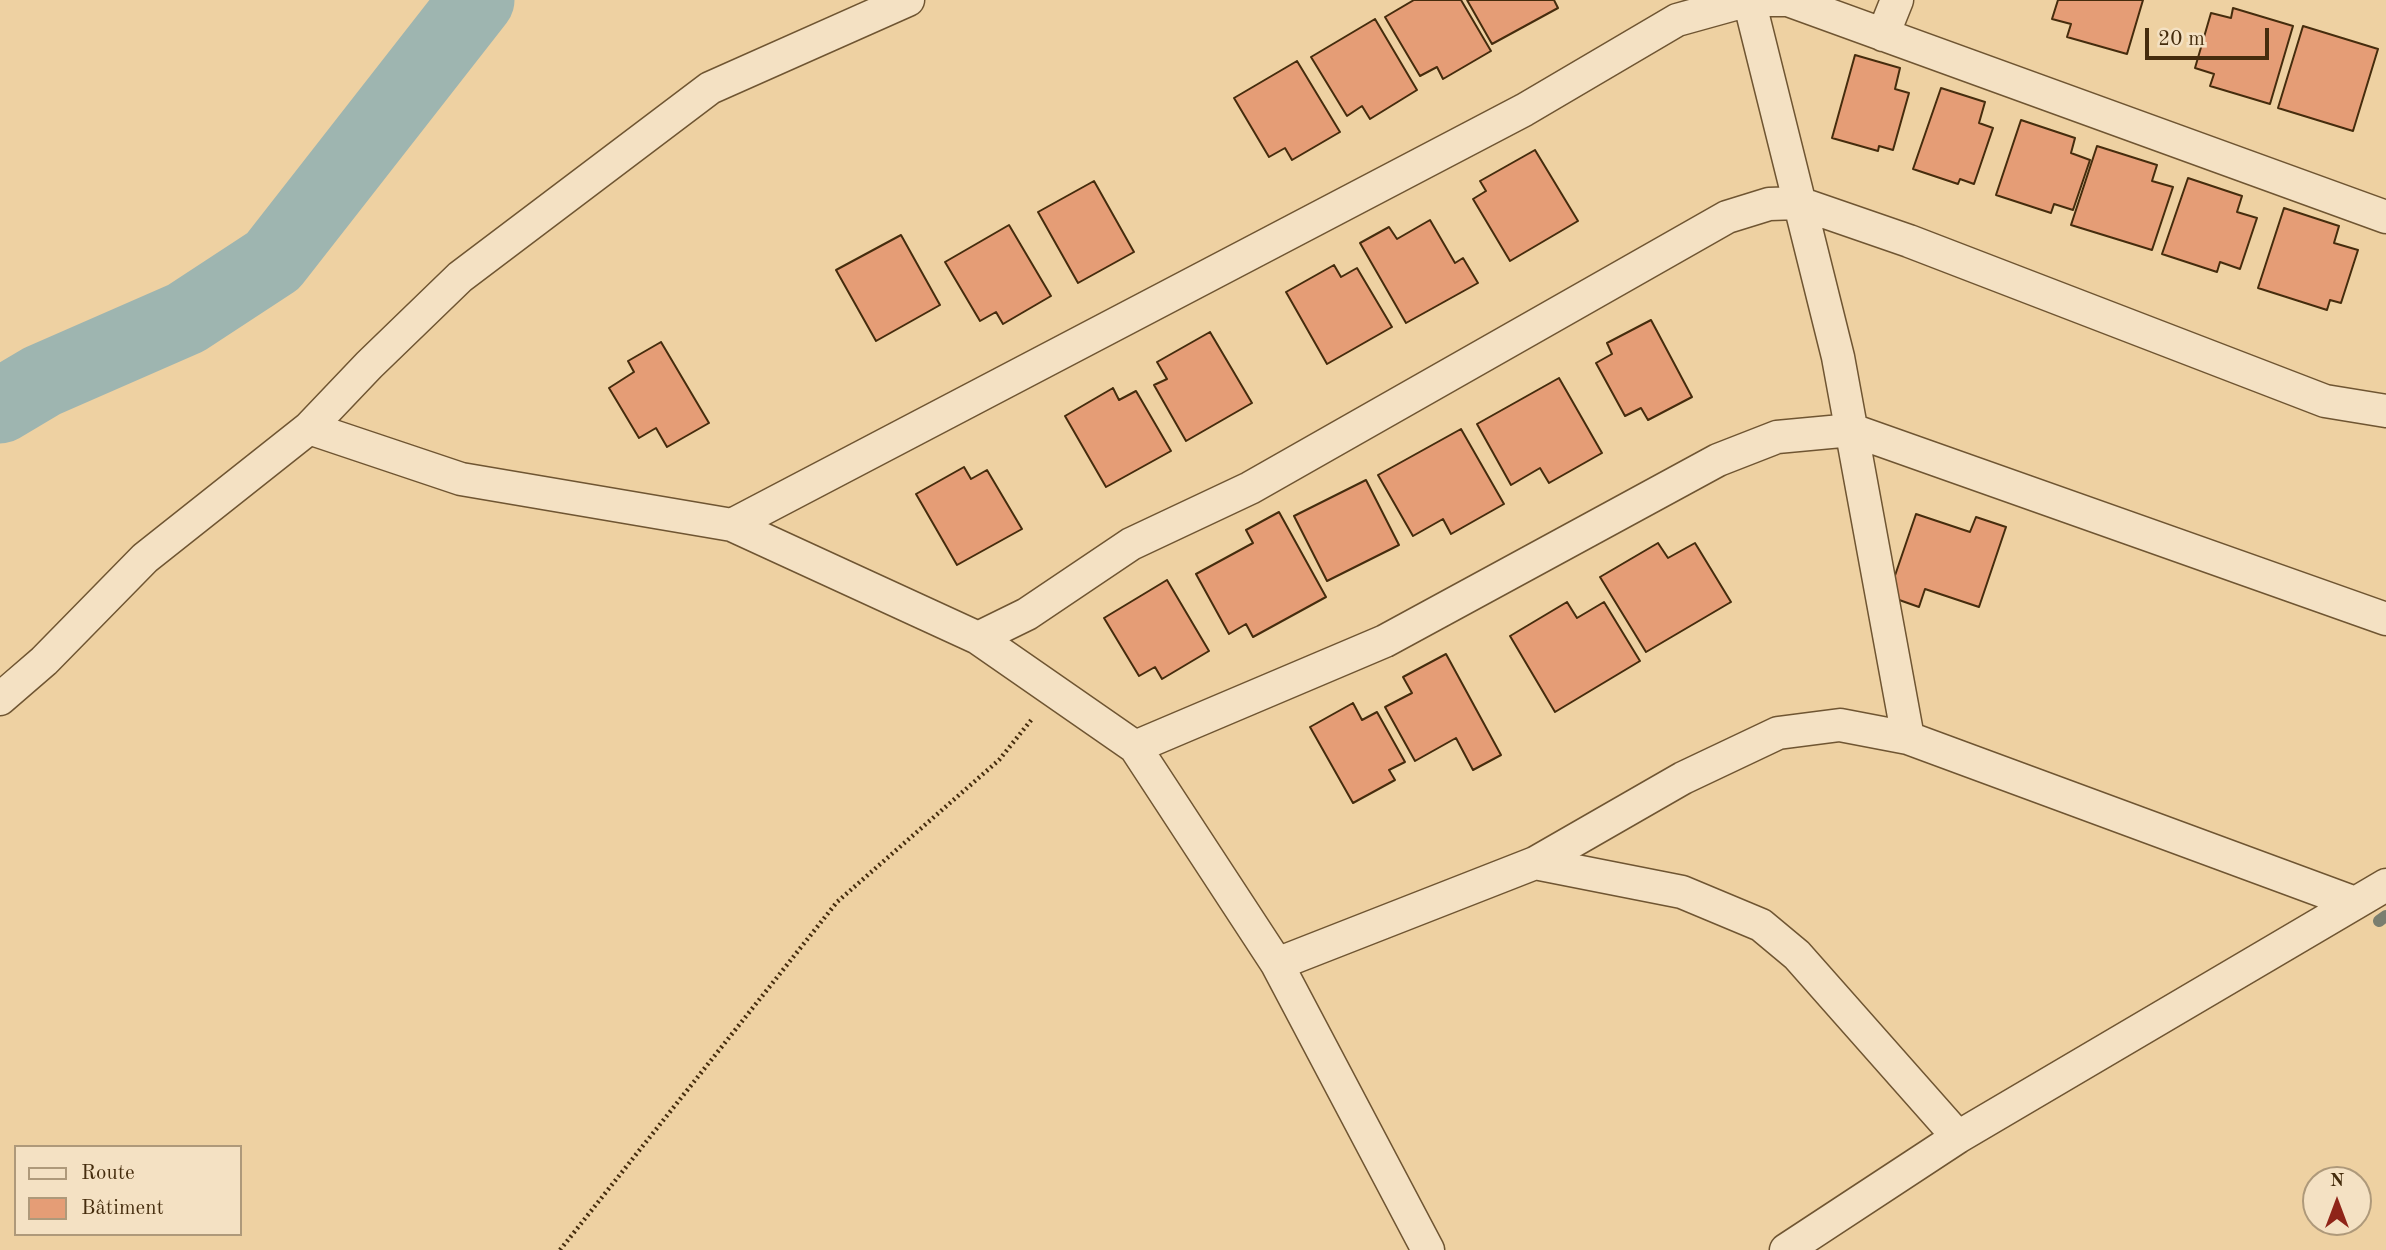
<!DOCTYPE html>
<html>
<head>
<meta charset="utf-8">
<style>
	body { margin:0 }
	#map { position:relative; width:2386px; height:1250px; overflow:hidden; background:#eed1a2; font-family:"Old Standard TT",serif }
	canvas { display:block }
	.legend { position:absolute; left:14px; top:1145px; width:228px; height:91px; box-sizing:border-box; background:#f4e1c3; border:2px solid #ae997a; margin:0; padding:9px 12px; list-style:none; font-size:21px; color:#452c0d }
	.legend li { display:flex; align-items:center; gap:14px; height:35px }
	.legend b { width:35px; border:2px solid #ae997a }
	.north { position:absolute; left:2302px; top:1166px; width:70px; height:70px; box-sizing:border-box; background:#f4e1c3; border:2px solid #ae997a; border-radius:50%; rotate:0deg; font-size:19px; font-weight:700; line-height:28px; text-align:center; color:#452c0d }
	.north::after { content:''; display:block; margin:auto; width:24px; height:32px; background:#8f2418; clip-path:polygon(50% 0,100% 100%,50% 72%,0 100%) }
	.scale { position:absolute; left:2145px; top:28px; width:124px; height:32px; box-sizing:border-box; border:4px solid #452c0d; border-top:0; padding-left:9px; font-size:21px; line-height:24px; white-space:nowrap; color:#452c0d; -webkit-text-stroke:5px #f4e1c3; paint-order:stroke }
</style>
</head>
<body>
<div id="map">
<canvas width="2386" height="1250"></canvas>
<ul class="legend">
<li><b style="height:9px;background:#f4e1c3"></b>Route</li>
<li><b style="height:19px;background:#e59d76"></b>Bâtiment</li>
</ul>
<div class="north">N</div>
<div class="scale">20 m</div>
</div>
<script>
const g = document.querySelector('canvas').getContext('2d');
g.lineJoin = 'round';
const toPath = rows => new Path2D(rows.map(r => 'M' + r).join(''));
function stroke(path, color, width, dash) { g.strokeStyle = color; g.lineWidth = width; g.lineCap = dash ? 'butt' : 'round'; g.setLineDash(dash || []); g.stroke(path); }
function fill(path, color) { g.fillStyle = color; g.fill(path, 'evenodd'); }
stroke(toPath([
	[2379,921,2386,916]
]), '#7a7e6f', 12);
stroke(toPath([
	[0,406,42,381,186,318,273,261,477,0]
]), '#9eb5b0', 75);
const building = toPath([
	[1414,0,1461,0,1491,51,1443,79,1437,67,1420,76,1385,17,1414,0],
	[1467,0,1554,0,1558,8,1492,44,1467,0],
	[2058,0,2143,0,2127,54,2067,37,2071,24,2052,19,2058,0],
	[2233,8,2293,26,2270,104,2210,86,2214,74,2195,68,2211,13,2231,18,2233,8],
	[1375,19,1417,90,1370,119,1362,106,1347,116,1311,57,1375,19],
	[2303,26,2378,49,2353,131,2278,108,2303,26],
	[1855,55,1900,68,1895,89,1909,93,1893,150,1879,146,1878,151,1832,138,1855,55],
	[1297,61,1340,132,1292,160,1285,148,1269,157,1234,98,1297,61],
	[1941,88,1985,102,1979,123,1993,128,1974,184,1960,179,1958,184,1913,169,1941,88],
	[2021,120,2075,138,2071,153,2090,160,2073,210,2054,204,2051,213,1996,195,2021,120],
	[2097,146,2157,165,2152,181,2173,187,2152,250,2071,225,2097,146],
	[1535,150,1578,221,1510,261,1473,199,1486,191,1480,181,1535,150],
	[2188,178,2242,196,2237,212,2257,218,2240,269,2220,262,2217,272,2162,254,2188,178],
	[1094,181,1134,252,1078,283,1038,212,1094,181],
	[2284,208,2339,226,2334,243,2358,250,2341,303,2330,300,2327,310,2258,288,2284,208],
	[1430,220,1455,263,1463,258,1478,283,1406,323,1360,243,1389,227,1397,239,1430,220],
	[1009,225,1051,296,1003,324,996,312,980,321,945,262,1009,225],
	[901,235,940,305,876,341,836,270,901,235],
	[1334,265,1341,277,1357,268,1392,327,1327,364,1286,292,1334,265],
	[1651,320,1692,397,1648,420,1641,408,1625,416,1596,363,1612,354,1607,343,1651,320],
	[1210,332,1252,403,1186,441,1154,385,1167,379,1157,362,1210,332],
	[661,342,709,423,667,447,656,428,639,438,609,388,634,372,628,361,661,342],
	[1559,378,1602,453,1549,483,1540,468,1511,485,1477,424,1559,378],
	[1113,388,1119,400,1136,391,1171,451,1106,487,1065,416,1113,388],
	[1461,429,1504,504,1451,534,1443,519,1413,536,1378,475,1461,429],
	[964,467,971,479,987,470,1022,529,957,565,916,494,964,467],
	[1366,480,1399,545,1327,581,1294,516,1366,480],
	[1279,512,1326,597,1253,637,1246,624,1229,634,1196,574,1253,543,1246,530,1279,512],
	[1916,514,1970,532,1976,517,2006,527,1979,607,1925,589,1919,607,1888,596,1916,514],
	[1658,543,1668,558,1695,543,1731,602,1646,652,1600,577,1658,543],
	[1167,580,1209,651,1162,679,1155,667,1139,676,1104,618,1167,580],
	[1567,602,1577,618,1604,602,1640,661,1555,712,1510,636,1567,602],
	[1446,654,1501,755,1473,770,1456,738,1415,761,1385,707,1412,693,1403,677,1446,654],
	[1353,703,1362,720,1377,712,1405,762,1389,770,1395,780,1353,803,1310,727,1353,703]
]);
fill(building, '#e59d76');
stroke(building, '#452c0d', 2);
const street = toPath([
	[1749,0,1838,357,1908,738],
	[1883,35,1897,0],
	[309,428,461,479,732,525,978,638,1135,747,1277,964,1428,1250],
	[732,525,1524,110,1677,20,1749,0,1788,0,2386,217],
	[978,638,1027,614,1131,544,1250,488,1727,217,1769,204,1799,203,1909,241,2325,401,2386,411],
	[0,699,44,661,145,558,309,428,369,365,460,277,710,88,908,0],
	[1135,747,1385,641,1718,460,1777,437,1852,430,2386,619],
	[1535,863,1682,892,1761,925,1797,955,1958,1137],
	[1277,964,1535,863,1683,778,1778,733,1840,725,1908,738,2355,903],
	[1786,1250,1958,1137,2386,885]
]);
stroke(street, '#6f5532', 35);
stroke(toPath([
	[560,1250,837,902,999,760,1032,719]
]), '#452c0d', 4.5, [2, 3.5]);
stroke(street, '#f4e1c3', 32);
</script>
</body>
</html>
